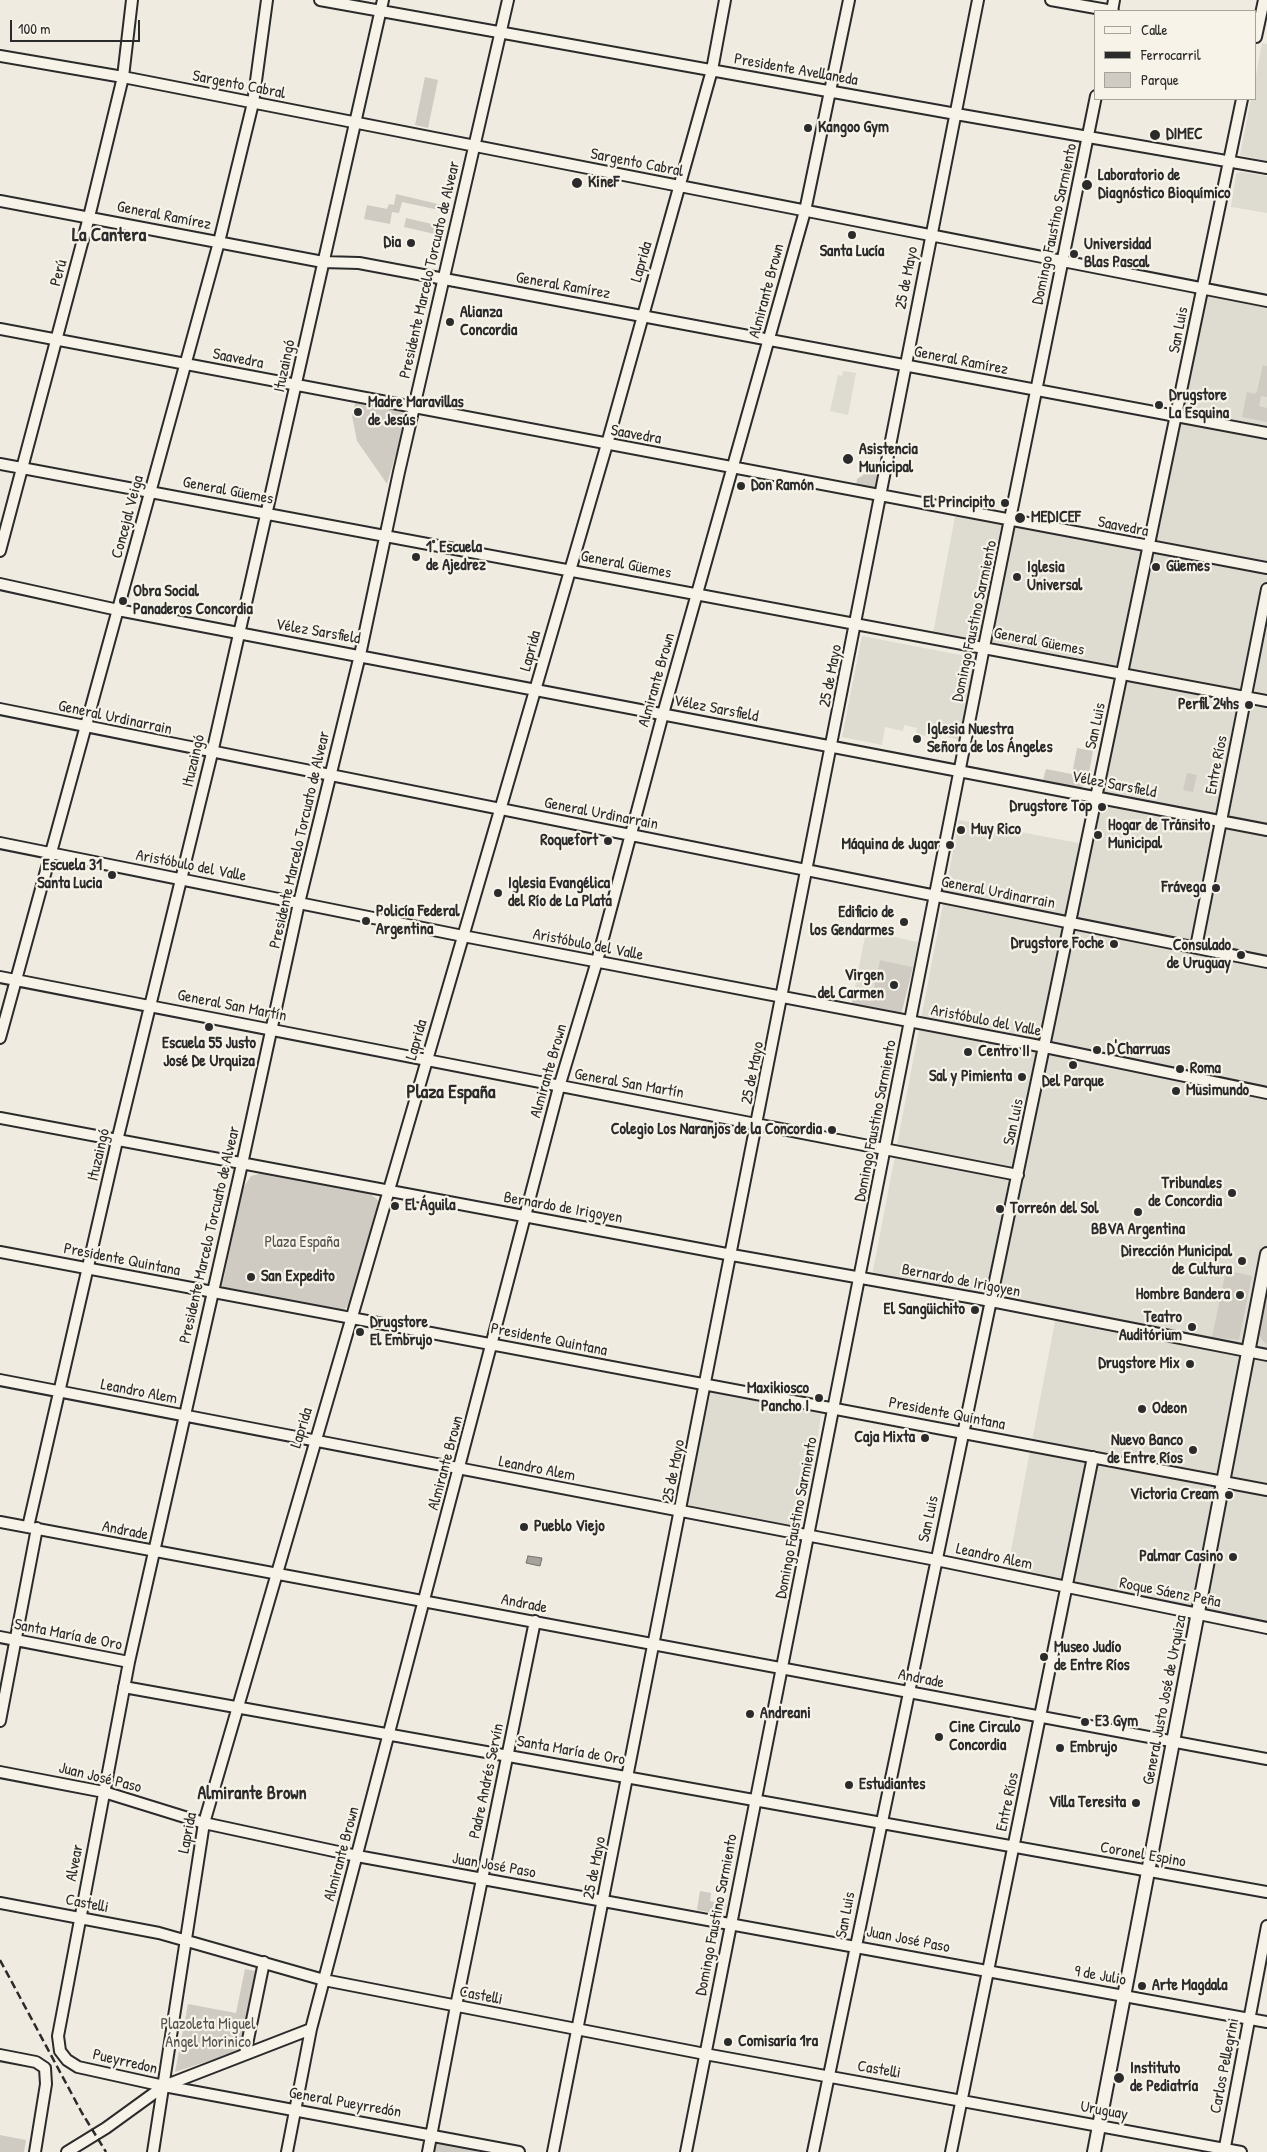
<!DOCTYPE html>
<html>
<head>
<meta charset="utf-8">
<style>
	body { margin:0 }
	#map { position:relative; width:1267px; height:2152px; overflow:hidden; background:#efebe0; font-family:"Patrick Hand",sans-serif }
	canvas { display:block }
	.legend { position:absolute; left:1094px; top:10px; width:162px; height:90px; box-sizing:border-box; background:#f7f3e8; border:1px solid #a5a39c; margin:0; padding:6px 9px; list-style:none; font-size:15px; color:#2b2b2b }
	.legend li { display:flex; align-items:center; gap:10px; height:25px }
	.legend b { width:25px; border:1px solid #a5a39c }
	.scale { position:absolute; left:10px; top:20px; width:130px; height:22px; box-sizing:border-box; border:2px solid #2b2b2b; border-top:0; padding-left:6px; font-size:15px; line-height:18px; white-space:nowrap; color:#2b2b2b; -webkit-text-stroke:4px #f7f3e8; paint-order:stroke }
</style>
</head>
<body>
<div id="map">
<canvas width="1267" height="2152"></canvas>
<ul class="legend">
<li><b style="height:6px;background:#f7f3e8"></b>Calle</li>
<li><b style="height:6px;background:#2b2b2b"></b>Ferrocarril</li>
<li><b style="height:14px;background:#cfcbc2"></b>Parque</li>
</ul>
<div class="scale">100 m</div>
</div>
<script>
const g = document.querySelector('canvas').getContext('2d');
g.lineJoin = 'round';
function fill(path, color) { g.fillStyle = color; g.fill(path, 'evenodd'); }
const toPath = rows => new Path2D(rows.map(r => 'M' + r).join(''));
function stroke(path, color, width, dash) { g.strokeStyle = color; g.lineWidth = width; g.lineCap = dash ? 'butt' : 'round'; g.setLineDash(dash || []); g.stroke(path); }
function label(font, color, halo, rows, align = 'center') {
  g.font = font + ' "Patrick Hand",sans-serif'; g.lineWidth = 4.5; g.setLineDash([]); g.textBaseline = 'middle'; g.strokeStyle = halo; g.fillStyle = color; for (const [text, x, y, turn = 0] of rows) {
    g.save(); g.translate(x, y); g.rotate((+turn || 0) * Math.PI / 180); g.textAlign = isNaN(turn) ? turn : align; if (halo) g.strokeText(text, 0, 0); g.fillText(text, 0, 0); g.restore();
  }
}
fill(toPath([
	[1262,43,1267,44,1267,161,1240,155,1251,99,1256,99,1256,75],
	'1149 135a6 6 0 1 1 12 0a6 6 0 1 1-12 0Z',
	[1241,172,1267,176,1267,213,1231,207,1236,174],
	[1203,294,1267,306,1267,1621,1007,1571,1057,1311,872,1276,959,820,1083,844,1117,668,933,633,957,506,1155,543],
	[843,371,856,373,848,415,830,411,838,375,842,376],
	[862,636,976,658,960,740,948,737,949,730,941,729,939,739,916,734,917,728,904,725,903,731,885,727,882,745,842,737],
	[866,931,918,942,913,967,880,960,871,1001,853,998],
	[711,1391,821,1414,813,1472,801,1519,795,1527,689,1506,687,1502]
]), '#dedbd1');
fill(toPath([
	[425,77,438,80,428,128,415,125],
	[396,194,450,207,448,212,402,202,399,213,392,212,390,224,364,219,367,205,387,209,389,204,394,205],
	[406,218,445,227,443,236,404,227],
	[1263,365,1267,366,1267,397,1261,396,1259,406,1267,408,1267,422,1242,417,1247,392,1255,394,1257,391],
	[355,403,408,413,387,484,357,441,352,416],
	[874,468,882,470,877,491,856,486,857,479],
	[1077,748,1093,751,1087,783,1081,788,1043,780,1046,769,1072,774],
	[1187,773,1197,775,1193,792,1183,790],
	[880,960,913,967,901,1015,851,1006,853,998,871,1001],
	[262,1173,369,1193,378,1200,379,1211,352,1303,343,1310,324,1311,230,1293,222,1286,243,1188,251,1176],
	[1226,1270,1252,1276,1239,1340,1212,1337],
	[1267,1285,1267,1345,1262,1340,1258,1332],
	[700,1891,711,1893,710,1901,726,1904,725,1910,720,1914,697,1910],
	[245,1969,265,1973,251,2047,175,2072,188,2004,236,2013],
	[0,2135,26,2140,24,2152,0,2152],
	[440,2137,525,2152,433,2152,435,2139]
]), '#cfcbc2');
const water = toPath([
	[528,1556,542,1558,540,1566,526,1563,528,1556]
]);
fill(water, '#a4a29a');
stroke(water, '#74726e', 1);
const minor = toPath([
	[320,0,956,114,1267,168],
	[508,0,399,472,360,655,299,903,242,1164,129,1662,58,2036,60,2051,67,2060,78,2067,164,2086,519,2152],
	[1051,0,1113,11],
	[1112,11,1114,0],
	[1256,37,1264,0],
	[0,56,123,77,1267,301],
	[0,201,323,262,359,263,1267,433],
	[0,329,1267,568],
	[0,464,1267,701],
	[0,551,89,217,123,77,132,0],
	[0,584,118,610,1267,830],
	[0,709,1267,962],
	[0,843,463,936,1045,1047,1267,1093],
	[1196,947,1267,589],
	[0,977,1018,1175],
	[0,1038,219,242,253,103,267,0],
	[0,1118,732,1255,991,1301,1267,1355],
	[0,1252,1267,1490],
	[0,1380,936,1560,1267,1628],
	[0,1522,1267,1759],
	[28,1527,117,1141,212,753,383,0],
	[0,1637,129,1662],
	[124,1687,1267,1892],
	[0,1721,37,1528],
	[0,1772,104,1792,204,1823,357,1856,1267,2022],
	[0,1903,159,1933,324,1980,705,2054,1241,2152],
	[245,2054,264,1962],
	[0,2055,36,2062,45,2068,46,2084,35,2152],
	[67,2152,106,2128,164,2086,311,2029],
	[153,2152,204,1823,607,444,712,70,725,0],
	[287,2152,311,2029,559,1087,597,961,663,714,805,211,849,0],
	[428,2152,456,2006,535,1621],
	[553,2152,978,0],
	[686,2152,984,647,1096,96],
	[813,2152,1242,99],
	[951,2152,1093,1457],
	[1224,2152,1267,1926]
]);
const tertiary = toPath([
	[1094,2152,1267,1254]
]);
stroke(minor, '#2b2b2b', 14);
stroke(tertiary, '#2b2b2b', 16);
stroke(minor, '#f7f3e8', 10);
stroke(tertiary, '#f7f3e8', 12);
stroke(toPath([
	[0,1960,82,2113,106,2152]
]), '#2b2b2b', 2.5, [8, 4]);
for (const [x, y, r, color] of [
	[808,128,5,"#2b2b2b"],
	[1155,135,6,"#2b2b2b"],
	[577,183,6,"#2b2b2b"],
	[1087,185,6,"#2b2b2b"],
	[852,235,5,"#2b2b2b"],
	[411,243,5,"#2b2b2b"],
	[1074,254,5,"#2b2b2b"],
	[450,322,5,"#2b2b2b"],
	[1159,405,5,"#2b2b2b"],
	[358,412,5,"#2b2b2b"],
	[848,459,6,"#2b2b2b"],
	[741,486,5,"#2b2b2b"],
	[1005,503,5,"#2b2b2b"],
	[1020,518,6,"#2b2b2b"],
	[416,557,5,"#2b2b2b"],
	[1156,567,5,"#2b2b2b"],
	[1017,577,5,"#2b2b2b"],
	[123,601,5,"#2b2b2b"],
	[1249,705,5,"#2b2b2b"],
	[917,739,5,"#2b2b2b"],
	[1102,807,5,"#2b2b2b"],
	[961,830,5,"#2b2b2b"],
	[1098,835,5,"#2b2b2b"],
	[608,841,5,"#2b2b2b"],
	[950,845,5,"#2b2b2b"],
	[112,875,5,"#2b2b2b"],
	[1216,888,5,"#2b2b2b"],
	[498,893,5,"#2b2b2b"],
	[366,921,5,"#2b2b2b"],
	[904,922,5,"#2b2b2b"],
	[1114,944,5,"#2b2b2b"],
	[1241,955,5,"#2b2b2b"],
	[894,985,5,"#2b2b2b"],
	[209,1027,5,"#2b2b2b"],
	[1097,1050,5,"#2b2b2b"],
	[968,1052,5,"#2b2b2b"],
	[1073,1065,5,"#2b2b2b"],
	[1180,1069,5,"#2b2b2b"],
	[1022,1077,5,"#2b2b2b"],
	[1176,1091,5,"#2b2b2b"],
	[832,1130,5,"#2b2b2b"],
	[1232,1193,5,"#2b2b2b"],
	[395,1206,5,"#2b2b2b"],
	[1000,1209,5,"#2b2b2b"],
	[1138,1212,5,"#2b2b2b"],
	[1242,1261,5,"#2b2b2b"],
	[251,1277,5,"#2b2b2b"],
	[1240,1295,5,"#2b2b2b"],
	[975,1310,5,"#2b2b2b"],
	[1192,1327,5,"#2b2b2b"],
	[360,1332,5,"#2b2b2b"],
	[1190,1364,5,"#2b2b2b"],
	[819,1398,5,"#2b2b2b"],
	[1142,1409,5,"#2b2b2b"],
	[925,1438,5,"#2b2b2b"],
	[1193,1450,5,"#2b2b2b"],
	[1229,1495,5,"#2b2b2b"],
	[524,1527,5,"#2b2b2b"],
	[1233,1557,5,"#2b2b2b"],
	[1044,1657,5,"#2b2b2b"],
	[750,1714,5,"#2b2b2b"],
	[1085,1722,5,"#2b2b2b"],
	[939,1737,5,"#2b2b2b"],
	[1060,1748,5,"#2b2b2b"],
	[849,1785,5,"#2b2b2b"],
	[1136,1803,5,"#2b2b2b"],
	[1142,1986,5,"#2b2b2b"],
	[728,2042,5,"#2b2b2b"],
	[1119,2078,6,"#2b2b2b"]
]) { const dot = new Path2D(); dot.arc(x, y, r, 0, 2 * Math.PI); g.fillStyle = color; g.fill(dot); stroke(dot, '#f7f3e8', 2); }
label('16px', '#2b2b2b', '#f7f3e8', [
	["Presidente Avellaneda",796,70,10],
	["Sargento Cabral",239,85,11],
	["Sargento Cabral",637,163,11],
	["General Ramírez",164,216,11],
	["Domingo Faustino Sarmiento",1055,224,-78],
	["Laprida",642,262,-74],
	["Presidente Marcelo Torcuato de Alvear",430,270,-77],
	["Perú",59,273,-75],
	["25 de Mayo",907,278,-79],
	["General Ramírez",563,286,10],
	["Almirante Brown",767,291,-75],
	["San Luis",1179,330,-79],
	["Saavedra",238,359,11],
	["General Ramírez",961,361,11],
	["Ituzaingó",285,366,-78],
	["Saavedra",636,435,10],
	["General Güemes",228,491,11],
	["Concejal Veiga",128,517,-75],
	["Saavedra",1123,527,11],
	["General Güemes",626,565,11],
	["Domingo Faustino Sarmiento",975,621,-78],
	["Vélez Sarsfield",318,632,10],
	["General Güemes",1039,642,11],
	["Laprida",531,651,-75],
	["25 de Mayo",831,676,-79],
	["Almirante Brown",657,680,-74],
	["Vélez Sarsfield",716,709,11],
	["General Urdinarrain",115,718,12],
	["San Luis",1096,726,-78],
	["Ituzaingó",194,761,-77],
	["Entre Ríos",1217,765,-79],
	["Vélez Sarsfield",1114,785,11],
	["General Urdinarrain",601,814,11],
	["Presidente Marcelo Torcuato de Alvear",300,840,-77],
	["Aristóbulo del Valle",191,866,11],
	["General Urdinarrain",998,893,11],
	["Aristóbulo del Valle",588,945,11],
	["General San Martín",232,1006,11],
	["Aristóbulo del Valle",986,1021,11],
	["Laprida",417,1040,-74],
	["Almirante Brown",549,1071,-74],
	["25 de Mayo",753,1073,-79],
	["General San Martín",629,1084,10],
	["Domingo Faustino Sarmiento",876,1121,-79],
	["San Luis",1014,1122,-78],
	["Ituzaingó",99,1155,-77],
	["Bernardo de Irigoyen",563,1208,10],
	["Presidente Marcelo Torcuato de Alvear",210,1235,-77],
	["Presidente Quintana",122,1260,11],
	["Bernardo de Irigoyen",961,1281,11],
	["Presidente Quintana",549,1340,11],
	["Leandro Alem",139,1392,11],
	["Presidente Quintana",947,1414,11],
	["Laprida",302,1428,-73],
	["Almirante Brown",446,1463,-75],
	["Leandro Alem",537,1469,11],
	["25 de Mayo",674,1471,-79],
	["Domingo Faustino Sarmiento",797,1518,-79],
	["San Luis",929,1519,-78],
	["Andrade",125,1531,11],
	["Leandro Alem",994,1557,12],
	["Roque Sáenz Peña",1170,1593,11],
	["Andrade",524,1604,11],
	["Santa María de Oro",68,1635,11],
	["Andrade",921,1679,11],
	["General Justo José de Urquiza",1165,1700,-79],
	["Santa María de Oro",571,1751,10],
	["Juan José Paso",100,1778,14],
	["Padre Andrés Servín",487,1781,-78],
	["Entre Ríos",1008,1802,-78],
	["Laprida",188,1833,-79],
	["Almirante Brown",342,1854,-75],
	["Coronel Espino",1143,1855,10],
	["Alvear",75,1863,-79],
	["Juan José Paso",494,1866,10],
	["25 de Mayo",595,1868,-79],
	["Castelli",87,1904,11],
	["Domingo Faustino Sarmiento",717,1915,-79],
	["San Luis",846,1915,-79],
	["Juan José Paso",908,1940,11],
	["9 de Julio",1100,1976,10],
	["Castelli",481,1996,11],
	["Pueyrredon",125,2062,13],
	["Carlos Pellegrini",1225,2066,-79],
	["Castelli",879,2070,10],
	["General Pueyrredón",345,2103,10],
	["Uruguay",1104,2111,10]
]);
label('bold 16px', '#2b2b2b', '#f7f3e8', [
	["Kangoo Gym",818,128],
	["DIMEC",1166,135],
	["Laboratorio de",1098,176],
	["Diagnóstico Bioquímico",1098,194],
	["KineF",588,183],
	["Dia",401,243,"right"],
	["Universidad",1084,245],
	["Blas Pascal",1084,263],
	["Santa Lucía",852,252,"center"],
	["Alianza",460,313],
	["Concordia",460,331],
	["Drugstore",1169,396],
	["La Esquina",1169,414],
	["Madre Maravillas",368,403],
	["de Jesús",368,421],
	["Asistencia",859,450],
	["Municipal",859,468],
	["Don Ramón",751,486],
	["El Principito",995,503,"right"],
	["MEDICEF",1031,518],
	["1° Escuela",426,548],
	["de Ajedrez",426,566],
	["Güemes",1166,567],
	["Iglesia",1027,568],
	["Universal",1027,586],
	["Obra Social",133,592],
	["Panaderos Concordia",133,610],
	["Perfil 24hs",1239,705,"right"],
	["Iglesia Nuestra",927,730],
	["Señora de los Ángeles",927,748],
	["Drugstore Top",1092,807,"right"],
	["Hogar de Tránsito",1108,826],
	["Municipal",1108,844],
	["Muy Rico",971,830],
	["Roquefort",598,841,"right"],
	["Máquina de Jugar",940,845,"right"],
	["Escuela 31",102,866,"right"],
	["Santa Lucia",102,884,"right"],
	["Iglesia Evangélica",508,884],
	["del Río de La Plata",508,902],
	["Frávega",1206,888,"right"],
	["Policía Federal",376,912],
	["Argentina",376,930],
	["Edificio de",894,913,"right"],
	["los Gendarmes",894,931,"right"],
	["Drugstore Foche",1104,944,"right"],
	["Consulado",1231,946,"right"],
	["de Uruguay",1231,964,"right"],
	["Virgen",884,976,"right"],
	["del Carmen",884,994,"right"],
	["Escuela 55 Justo",209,1044,"center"],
	["José De Urquiza",209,1062,"center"],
	["D'Charruas",1107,1050],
	["Centro II",978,1052],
	["Roma",1190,1069],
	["Sal y Pimienta",1012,1077,"right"],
	["Del Parque",1073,1082,"center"],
	["Musimundo",1186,1091],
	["Colegio Los Naranjos de la Concordia",822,1130,"right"],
	["Tribunales",1222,1184,"right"],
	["de Concordia",1222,1202,"right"],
	["El Águila",405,1206],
	["Torreón del Sol",1010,1209],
	["BBVA Argentina",1138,1230,"center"],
	["Dirección Municipal",1232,1252,"right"],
	["de Cultura",1232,1270,"right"],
	["San Expedito",261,1277],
	["Hombre Bandera",1230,1295,"right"],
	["El Sangüichito",965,1310,"right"],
	["Teatro",1182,1318,"right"],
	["Auditórium",1182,1336,"right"],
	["Drugstore",370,1323],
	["El Embrujo",370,1341],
	["Drugstore Mix",1180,1364,"right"],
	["Maxikiosco",809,1389,"right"],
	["Pancho I",809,1407,"right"],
	["Odeon",1152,1409],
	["Caja Mixta",915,1438,"right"],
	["Nuevo Banco",1183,1441,"right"],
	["de Entre Ríos",1183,1459,"right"],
	["Victoria Cream",1219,1495,"right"],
	["Pueblo Viejo",534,1527],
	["Palmar Casino",1223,1557,"right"],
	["Museo Judío",1054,1648],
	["de Entre Ríos",1054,1666],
	["Andreani",760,1714],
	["E3 Gym",1095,1722],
	["Cine Circulo",949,1728],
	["Concordia",949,1746],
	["Embrujo",1070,1748],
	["Estudiantes",859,1785],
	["Villa Teresita",1126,1803,"right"],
	["Arte Magdala",1152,1986],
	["Comisaría 1ra",738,2042],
	["Instituto",1130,2069],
	["de Pediatría",1130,2087]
], 'left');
label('16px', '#545351', '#f7f3e8', [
	["Plaza España",302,1243],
	["Plazoleta Miguel",208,2025],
	["Ángel Morinico",208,2043]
]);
label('bold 18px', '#2b2b2b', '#f7f3e8', [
	["Almirante Brown",252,1794]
]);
label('bold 19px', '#2b2b2b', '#f7f3e8', [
	["La Cantera",109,236],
	["Plaza España",451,1093]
]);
</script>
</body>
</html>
